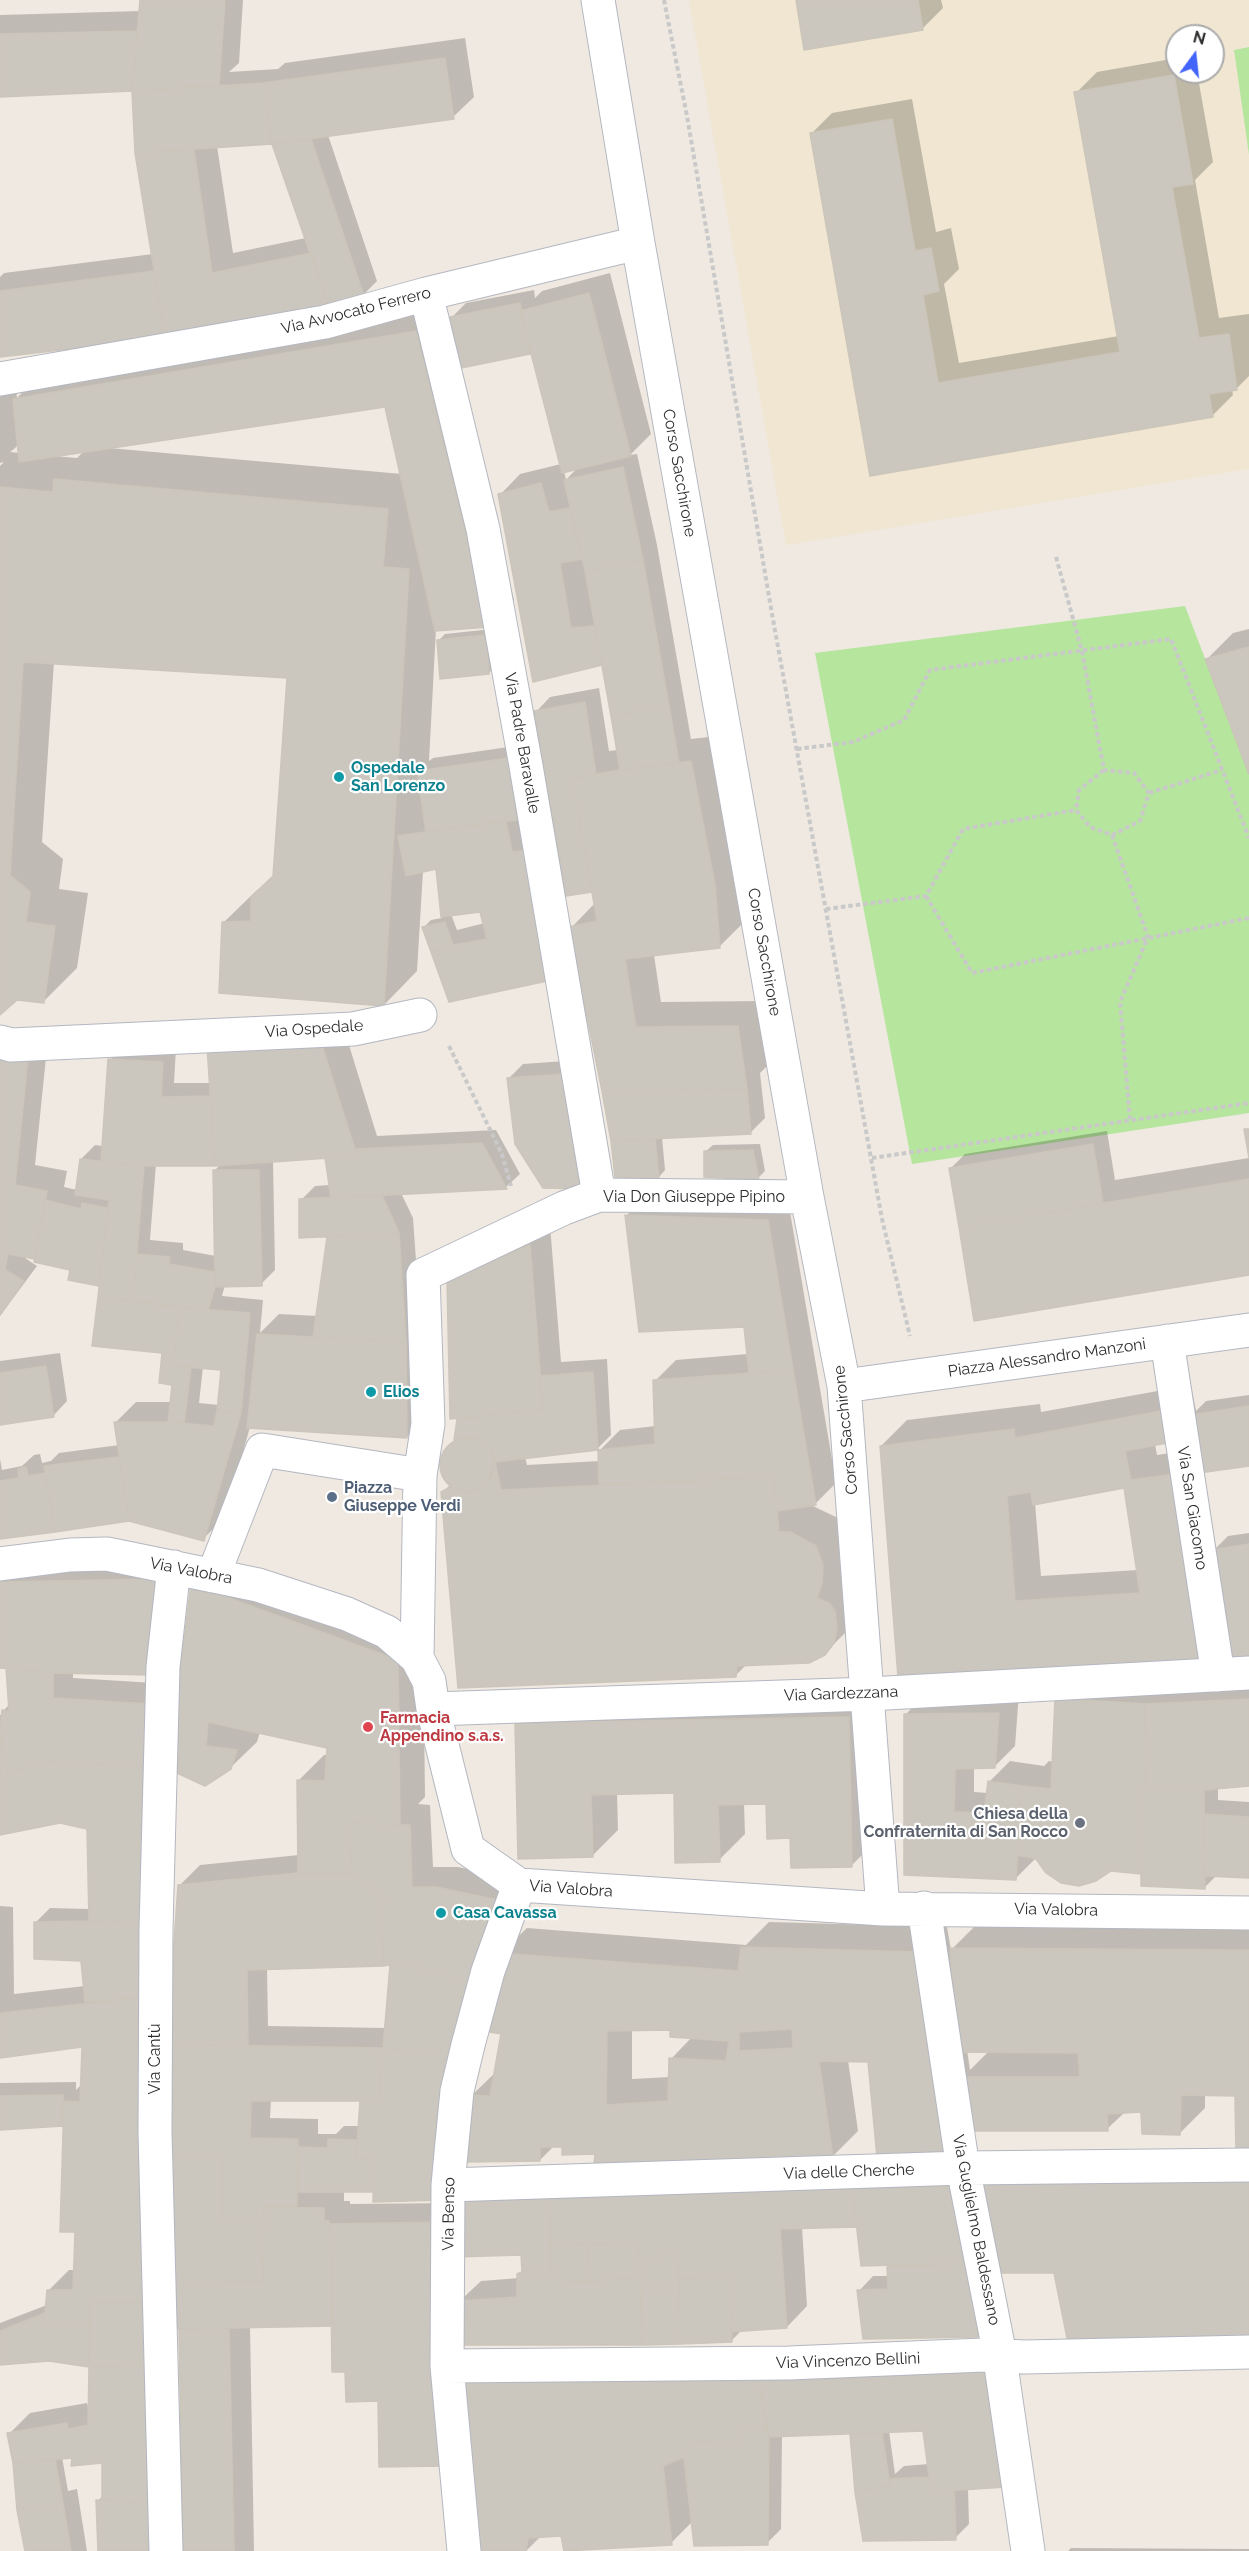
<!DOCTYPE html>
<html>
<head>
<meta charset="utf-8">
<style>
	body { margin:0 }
	#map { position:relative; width:1249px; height:2551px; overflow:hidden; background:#efe9e1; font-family:Raleway,sans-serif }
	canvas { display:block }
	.north { position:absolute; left:1165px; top:24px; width:60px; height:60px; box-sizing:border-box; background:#fff; border:2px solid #ababab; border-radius:50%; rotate:15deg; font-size:16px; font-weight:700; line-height:24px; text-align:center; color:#2e2e2e }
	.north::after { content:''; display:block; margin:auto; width:21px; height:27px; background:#4264fb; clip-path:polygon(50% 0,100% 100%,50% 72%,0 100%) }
</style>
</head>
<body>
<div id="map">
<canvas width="1249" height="2551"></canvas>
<div class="north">N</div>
</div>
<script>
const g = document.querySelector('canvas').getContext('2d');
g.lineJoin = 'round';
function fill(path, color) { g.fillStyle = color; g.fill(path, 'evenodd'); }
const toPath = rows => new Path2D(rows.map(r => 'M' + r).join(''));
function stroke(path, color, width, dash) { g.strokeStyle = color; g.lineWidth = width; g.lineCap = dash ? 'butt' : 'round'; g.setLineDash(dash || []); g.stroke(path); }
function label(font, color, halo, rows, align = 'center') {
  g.font = font + ' Raleway,sans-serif'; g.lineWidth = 4.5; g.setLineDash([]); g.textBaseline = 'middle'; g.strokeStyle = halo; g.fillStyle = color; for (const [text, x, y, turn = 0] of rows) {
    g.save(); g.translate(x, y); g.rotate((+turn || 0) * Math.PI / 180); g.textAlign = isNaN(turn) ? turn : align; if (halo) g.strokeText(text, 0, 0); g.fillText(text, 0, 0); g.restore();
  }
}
fill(toPath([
	[689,0,1249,0,1249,47,1234,50,1249,155,1249,469,786,545],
	[1177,36,1213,36,1213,72,1177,72]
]), '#f0e6d1');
fill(toPath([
	[1249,47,1249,155,1234,50],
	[1185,606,1249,774,1249,1113,912,1164,815,653]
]), '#b6e59e');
fill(toPath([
	[142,0,243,0,239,63,229,72,278,69,285,63,465,38,474,97,453,117,328,135,377,281,363,295,165,336,0,356,0,277,4,273,153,254,136,153,134,92,138,88,0,95,0,15,141,11],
	[273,142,306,238,233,253,217,146],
	[797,0,941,0,943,8,922,29],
	[1177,58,1177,72,1197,72,1213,162,1195,180,1219,318,1249,314,1249,376,1237,388,1232,389,1233,395,1212,416,872,475,812,133,832,113,912,99,936,232,951,228,959,269,944,284,959,363,1119,336,1076,93,1097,72],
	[610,273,651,434,630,455,637,454,657,545,691,739,717,736,745,921,719,947,654,955,661,1002,764,1001,772,1061,760,1073,765,1118,751,1132,662,1137,665,1170,659,1177,616,1176,613,1141,571,928,595,903,536,712,550,697,599,688,609,751,618,750,603,664,534,680,500,495,520,474,561,464,532,350,530,353,452,317,466,303,534,290,535,298,542,291],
	[578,467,566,480,564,471],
	[442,306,514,600,488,626,436,629,429,761,433,758,522,745,572,958,450,1000,424,927,431,920,442,918,438,867,423,871,417,971,384,1005,223,923,257,890,261,889,274,876,289,677,54,662,42,842,63,859,59,889,88,893,77,968,44,1001,16,998,0,1013,0,466,4,462,0,463,0,388,16,387,17,398,40,374],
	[386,406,402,474,109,448],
	[19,444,20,453,10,452,14,449],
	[85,450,77,458,54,456],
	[481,910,485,923,457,930,451,914],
	[492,629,495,666,489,673,438,641,445,634],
	[1249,629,1249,769,1207,659,1233,633],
	[341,1019,377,1136,496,1130,520,1174,506,1187,401,1193,413,1218,427,1416,407,1437,250,1427,224,1518,203,1539,130,1518,128,1520,0,1537,0,1459,2,1470,22,1466,34,1455,40,1454,42,1463,51,1461,59,1453,119,1445,116,1422,136,1402,172,1402,173,1384,164,1351,94,1344,101,1285,70,1278,71,1269,37,1254,19,1254,37,1266,0,1316,0,1026,48,1038,35,1165,67,1171,64,1187,77,1190,81,1159,95,1145,103,1146,110,1060,124,1045,176,1048,174,1083,211,1083],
	[329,1157,330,1185,315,1186,301,1200,329,1235,318,1316,279,1314,260,1333,263,1300,222,1296,225,1285,261,1284,275,1270,273,1160],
	[156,1164,221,1164,214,1171,216,1256,183,1250,183,1243,150,1240],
	[203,1367,222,1369,219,1405,199,1403],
	[579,1060,544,1186,508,1079,523,1064],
	[1107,1131,1115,1180,1249,1158,1249,1274,976,1319,951,1168,965,1154],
	[760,1144,765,1171,758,1178,706,1151,713,1145],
	[647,1195,788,1200,836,1483,813,1506,842,1520,851,1627,824,1654,747,1664,735,1676,443,1492,451,1484,442,1471,443,1455,455,1441,459,1419,462,1416,448,1281,550,1225,561,1362,607,1359,611,1435,597,1449,525,1457,527,1465,600,1461,599,1451,620,1430,656,1426,655,1381,676,1360,748,1354,745,1325,626,1216],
	[60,1353,67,1401,53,1416,0,1424,0,1361],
	[1191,1385,1196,1411,1206,1401,1249,1395,1249,1464,1204,1471,1216,1548,1228,1536,1249,1533,1249,1655,899,1675,881,1446,907,1420,1040,1404,1041,1412],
	[1192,1419,1197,1449,1157,1455,1155,1444],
	[1125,1486,1138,1570,1041,1576,1035,1503],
	[180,1554,176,1648,73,1672,73,1678,171,1684,171,2008,179,1886,200,1865,299,1855,298,1781,324,1755,328,1755,328,1747,260,1732,257,1742,230,1768,205,1784,192,1584,423,1635,425,1797,418,1804,430,1805,433,1867,458,1867,518,1879,503,1951,527,1928,746,1945,769,1922,947,1927,951,1950,978,1923,1249,1925,1249,2337,1238,2154,1237,2094,1205,2094,1205,2108,1179,2134,1142,2111,1125,2112,1107,2129,870,2060,848,2060,858,2131,832,2157,596,2153,555,2145,540,2160,471,2096,496,2072,503,2033,481,2029,375,2190,344,2191,344,2201,350,2201,350,2204,454,2203,969,2173,992,2321,977,2335,859,2291,873,2276,889,2276,889,2265,862,2265,858,2226,802,2227,807,2306,787,2327,742,2330,731,2341,463,2343,463,2378,1005,2347,968,2488,969,2524,955,2538,864,2540,851,2435,854,2432,782,2435,781,2529,767,2543,693,2521,671,2543,562,2535,541,2536,526,2551,475,2551,466,2443,380,2400,347,2370,333,2324,250,2326,254,2551,185,2551,180,2328,171,2323,174,2481,100,2551,98,2501,103,2495,104,2461,73,2457,62,2457,68,2491,77,2489,87,2551,27,2551,9,2434,30,2413,87,2403,89,2411,92,2366,49,2360,0,2364,0,2323,47,2305,48,2291,69,2270,75,2270,76,2230,64,2125,0,2128,0,2083,76,2082,76,2090,82,2084,84,2045,0,2056,0,1906,13,1907,14,1994,85,1986,82,1960,36,1922,50,1908,90,1909,88,1828,60,1821,0,1833,0,1715,3,1715,3,1711,10,1704,7,1666,0,1666,0,1561],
	[395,1962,392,1966,386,2028,268,2026,267,1967],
	[671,2028,692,2037,671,2059,670,2077,632,2079,632,2029],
	[967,2050,989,2051,970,2070],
	[361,2099,360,2126,344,2126,336,2134,318,2134,318,2119,270,2118,271,2100],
	[523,2253,523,2270,519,2278,481,2281,462,2299,462,2255],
	[924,2429,929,2464,904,2466,895,2474,889,2431],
	[1249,1680,1249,1784,1218,1787,1218,1800,1249,1802,1249,1876,1217,1875,1204,1888,1142,1870,1037,1857,1016,1878,906,1873,905,1715,926,1694,1019,1693,1015,1746,994,1767,974,1767,974,1792,988,1793,989,1782,1010,1761,1044,1766,1049,1761,1054,1762,1056,1698],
	[874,1692,878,1839,852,1865,792,1837,768,1802,744,1803,745,1834,719,1860,675,1792,617,1793,618,1830,592,1856,517,1724,543,1698],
	[1071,2548,1249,2549,1249,2551,1068,2551]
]), '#0003');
const building = toPath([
	[140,0,225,0,219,85,132,91,140,0],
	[796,0,918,0,923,30,804,50,796,0],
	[138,31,132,91,0,97,0,34,138,31],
	[445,58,454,119,272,144,263,83,445,58],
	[1174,75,1193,184,1172,187,1199,338,1229,334,1237,390,1209,394,1213,417,870,476,810,133,892,119,915,251,931,248,939,291,923,295,938,383,1120,352,1074,92,1174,75],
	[263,83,272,144,135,153,132,91,263,83],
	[311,139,364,296,328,305,272,144,311,139],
	[194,150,212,273,311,253,328,305,165,338,135,153,194,150],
	[154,271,165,338,0,357,0,291,154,271],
	[589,293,631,456,562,473,520,311,589,293],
	[520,303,530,354,461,368,450,317,520,303],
	[416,331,489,627,435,631,385,407,19,462,13,399,416,331],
	[623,467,643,560,585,571,564,480,623,467],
	[54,479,388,509,383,567,409,569,384,1006,219,993,222,922,251,921,251,897,273,876,287,678,23,662,10,875,30,892,26,922,55,926,44,1003,17,1000,0,1015,0,487,53,492,54,479],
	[541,483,549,512,570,508,582,559,560,563,571,628,594,626,602,665,533,682,498,494,541,483],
	[643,560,669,706,611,716,585,571,643,560],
	[486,635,489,674,440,679,437,640,486,635],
	[1249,647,1249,774,1205,659,1249,647],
	[585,702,596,775,572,778,592,892,566,896,534,711,585,702],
	[669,706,679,763,620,770,611,716,669,706],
	[509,758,517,820,426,832,417,771,509,758],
	[691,761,715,885,720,948,625,959,636,1027,738,1026,747,1089,602,1091,569,927,597,921,572,778,620,770,691,761],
	[506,820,512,852,530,850,552,980,449,1002,431,952,453,945,487,939,480,912,441,917,436,869,406,876,398,836,506,820],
	[445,922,453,945,431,952,422,927,445,922],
	[320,1039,357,1156,215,1166,207,1046,320,1039],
	[0,1051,28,1058,15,1185,47,1191,35,1259,8,1254,5,1269,0,1267,0,1051],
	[108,1059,163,1062,161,1097,210,1096,215,1166,144,1166,101,1161,108,1059],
	[565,1074,585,1189,543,1188,515,1144,507,1078,565,1074],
	[747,1089,751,1134,611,1141,602,1091,747,1089],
	[1244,1129,1249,1129,1249,1158,1244,1129],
	[655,1139,659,1178,615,1177,611,1141,655,1139],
	[482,1143,507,1189,331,1198,325,1158,357,1156,357,1149,482,1143],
	[1093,1144,1103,1203,959,1227,949,1168,1093,1144],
	[753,1150,759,1180,704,1177,704,1151,753,1150],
	[80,1159,144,1166,133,1301,98,1297,109,1200,75,1195,80,1159],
	[213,1170,259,1170,262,1286,215,1287,213,1170],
	[1249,1179,1249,1275,974,1321,959,1227,1249,1179],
	[382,1195,399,1233,299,1238,299,1199,382,1195],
	[45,1200,81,1209,82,1203,108,1208,99,1286,68,1280,70,1270,34,1262,45,1200],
	[625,1215,768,1220,793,1370,749,1373,744,1327,639,1332,625,1215],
	[399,1233,406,1342,313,1337,327,1237,399,1233],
	[530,1245,543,1409,450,1419,447,1280,530,1245],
	[137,1254,170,1257,169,1264,215,1272,215,1287,208,1310,133,1301,137,1254],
	[0,1267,24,1281,0,1315,0,1267],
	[98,1297,179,1307,173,1366,191,1367,184,1424,168,1422,172,1385,159,1383,162,1353,92,1346,98,1297],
	[179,1307,250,1313,241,1413,217,1411,221,1370,173,1366,179,1307],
	[257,1334,406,1342,407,1438,247,1428,257,1334],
	[46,1366,54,1417,0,1425,0,1373,46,1366],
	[793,1370,816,1505,777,1511,774,1477,599,1484,598,1450,655,1444,653,1380,793,1370],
	[593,1372,598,1450,495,1462,491,1450,476,1438,454,1440,457,1419,543,1409,540,1376,593,1372],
	[1249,1406,1249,1466,1199,1473,1190,1415,1249,1406],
	[1166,1410,1172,1442,1125,1451,1131,1480,1175,1474,1204,1661,898,1677,880,1446,1014,1429,1015,1438,1166,1410],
	[1124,1488,1140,1593,1015,1601,1007,1496,1031,1492,1033,1505,1124,1488],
	[217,1411,241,1413,204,1541,129,1521,114,1422,168,1422,214,1426,217,1411],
	'440 1465a27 27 0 1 1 54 0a27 27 0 1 1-54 0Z',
	[119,1457,129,1521,55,1532,44,1466,119,1457],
	[495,1462,501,1490,774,1477,779,1532,790,1532,816,1546,823,1565,822,1583,817,1598,829,1603,835,1611,837,1628,834,1643,825,1655,809,1663,737,1666,736,1677,458,1688,441,1492,451,1487,469,1493,486,1485,495,1462],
	[26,1467,28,1476,45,1473,55,1532,0,1539,0,1481,19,1478,18,1469,26,1467],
	[1249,1544,1249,1657,1229,1658,1212,1550,1249,1544],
	[155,1579,151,1675,53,1673,0,1668,0,1582,155,1579],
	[191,1584,398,1660,400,1825,349,1823,352,1873,298,1873,297,1780,325,1781,327,1748,208,1722,206,1746,237,1750,231,1769,205,1786,177,1773,175,1712,191,1584],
	[6,1668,53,1673,53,1698,152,1704,152,1767,52,1761,7,1773,0,1732,2,1710,9,1711,6,1668],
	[1055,1698,1145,1704,1146,1790,1141,1791,1141,1874,1111,1871,1096,1881,1079,1886,1061,1883,1046,1873,1036,1859,1018,1855,1022,1786,1051,1789,1055,1698],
	[1249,1699,1249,1786,1204,1790,1146,1790,1145,1704,1249,1699],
	[999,1713,995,1768,955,1769,954,1812,984,1813,988,1781,1022,1786,1016,1880,904,1875,904,1714,999,1713],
	[849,1717,852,1867,791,1868,790,1838,767,1839,766,1804,718,1805,720,1862,675,1863,674,1793,591,1795,593,1857,518,1859,515,1723,849,1717],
	[0,1732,7,1773,52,1761,152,1767,146,1923,89,1921,87,1829,60,1823,0,1835,0,1732],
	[1146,1790,1204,1790,1205,1889,1141,1886,1141,1791,1146,1790],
	[1204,1814,1249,1817,1249,1878,1205,1876,1204,1814],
	[349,1823,410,1825,412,1887,436,1887,498,1900,480,1985,403,1963,383,1966,384,1897,352,1873,349,1823],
	[298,1873,352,1873,384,1897,383,1966,247,1970,248,2046,167,2044,178,1885,298,1873],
	[89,1921,146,1923,148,1997,85,2002,81,1961,34,1959,34,1922,89,1921],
	[741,1947,921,1952,954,2153,877,2157,868,2062,819,2061,833,2158,594,2165,595,2154,562,2155,562,2147,540,2147,540,2161,465,2162,470,2095,490,2096,501,2034,479,2030,499,1953,738,1971,741,1947],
	[792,2029,793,2048,739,2051,739,2032,792,2029],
	[670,2030,670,2037,729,2041,726,2061,669,2058,668,2101,606,2105,607,2031,670,2030],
	[950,1948,1249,1950,1249,2156,1236,2156,1235,2096,1181,2095,1180,2135,1142,2134,1141,2112,1107,2114,1108,2131,970,2131,961,2077,1080,2077,1078,2053,958,2052,950,1948],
	[403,1963,480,1985,453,2053,383,2048,390,1965,403,1963],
	[148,1997,148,2303,90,2303,89,2327,44,2323,47,2290,73,2290,75,2232,60,2232,64,2101,80,2102,82,2047,0,2058,0,2013,148,1997],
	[167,2044,383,2048,379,2101,251,2101,250,2138,298,2139,297,2207,264,2207,264,2222,223,2222,223,2156,167,2156,167,2044],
	[383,2048,453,2053,443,2200,373,2202,374,2160,356,2158,360,2101,379,2101,383,2048],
	[63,2095,63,2126,0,2130,0,2096,63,2095],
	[328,2139,358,2140,356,2158,374,2160,374,2192,298,2192,299,2147,328,2148,328,2139],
	[167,2156,223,2156,223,2222,264,2222,263,2281,170,2280,167,2156],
	[1249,2179,1249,2340,1068,2343,1054,2273,999,2273,982,2184,1249,2179],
	[852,2185,857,2227,780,2229,787,2328,730,2332,730,2278,679,2279,677,2255,640,2257,639,2245,551,2245,549,2193,852,2185],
	[852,2185,955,2187,968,2263,861,2266,852,2185],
	[549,2193,551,2272,522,2272,521,2255,454,2257,453,2196,549,2193],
	[264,2207,324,2208,324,2221,329,2221,330,2224,333,2326,179,2329,169,2324,170,2280,263,2281,264,2207],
	[441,2222,444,2466,379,2467,378,2401,346,2402,345,2372,332,2372,330,2224,441,2222],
	[588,2244,639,2245,640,2278,590,2281,588,2244],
	[588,2244,590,2281,557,2282,558,2272,551,2272,551,2245,588,2244],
	[677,2255,679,2288,641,2288,640,2257,677,2255],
	[968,2263,978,2337,863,2339,857,2290,888,2289,887,2267,968,2263],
	[522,2272,558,2272,557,2282,640,2278,642,2345,460,2345,459,2301,517,2297,517,2274,522,2272],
	[730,2278,732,2342,680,2344,679,2279,730,2278],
	[641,2288,679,2288,680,2344,642,2345,641,2288],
	[90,2303,148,2303,147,2366,89,2367,90,2303],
	[45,2313,44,2323,89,2327,89,2367,49,2361,0,2365,0,2331,45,2313],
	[229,2328,234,2551,183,2551,179,2329,229,2328],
	[147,2366,146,2451,153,2451,154,2503,102,2500,102,2463,71,2466,72,2458,13,2463,7,2433,67,2423,68,2429,88,2425,89,2367,147,2366],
	[985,2367,1005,2487,931,2492,923,2431,769,2437,758,2377,985,2367],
	[758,2377,766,2429,742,2429,742,2440,690,2441,684,2457,663,2466,672,2545,564,2551,561,2536,528,2538,526,2551,473,2551,459,2381,758,2377],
	[742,2429,766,2429,769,2437,768,2545,694,2546,684,2457,690,2441,742,2440,742,2429],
	[882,2432,890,2486,855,2492,850,2434,882,2432],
	[55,2459,63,2503,17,2510,13,2463,55,2459],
	[929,2477,931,2492,954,2490,956,2540,863,2541,855,2492,890,2486,888,2479,929,2477],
	[96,2500,154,2503,155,2551,98,2551,96,2500],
	[63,2503,71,2551,25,2551,17,2510,63,2503]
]);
fill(building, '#cbc7bf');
stroke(building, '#cbc5ba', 1.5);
const minor = toPath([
	[598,0,638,243,807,1197,844,1386,883,1909],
	[426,294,483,529,526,766,599,1195],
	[0,379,325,322,426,294,638,243],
	[0,1042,11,1045,353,1029,420,1015],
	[1167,1341,1218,1675],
	[844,1386,1249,1330],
	[0,1564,70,1555,107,1554,258,1585,347,1614,387,1632,417,1658,429,1681,433,1709,468,1849,519,1885,883,1909,1249,1913],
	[213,1576,262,1450,420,1475],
	[417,1658,420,1475,428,1424,423,1275,564,1208,599,1195,807,1197],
	[433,1709,869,1694,1249,1673],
	[924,1908,963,2168,998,2345,1028,2551],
	[448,2185,963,2168,1249,2165],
	[447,2366,789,2363,984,2355,1025,2357,1249,2352],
	[166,2551,155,2132,156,1929,163,1667,174,1567],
	[464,2551,447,2366,448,2185,451,2153,457,2091,468,2045,488,1971,519,1885]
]);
stroke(minor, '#b4b7c1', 35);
stroke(toPath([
	[664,0,687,116,772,614,882,1219,910,1336],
	[1056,557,1082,651,1104,770,1134,773,1149,793,1140,821,1112,835,1090,827,1076,810,1079,790,1104,770],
	[797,749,853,742,904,720,930,670,1171,639,1249,838],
	[1149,793,1222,770],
	[1112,835,1148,937,1120,1002,1130,1119],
	[926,896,972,973,1249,918],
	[826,909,926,896,963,829,1076,810],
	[449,1046,502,1154,511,1186],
	[872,1158,1249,1103]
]), '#c9c9c9', 4, [4.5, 3]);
stroke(minor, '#fff', 33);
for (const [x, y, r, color] of [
	[339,777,6,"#0f9aa8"],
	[371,1392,6,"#0f9aa8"],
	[332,1497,6,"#5c6f8a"],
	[368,1727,6,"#e0444e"],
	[1080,1823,6,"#6b7280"],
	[441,1913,6,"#0f9aa8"]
]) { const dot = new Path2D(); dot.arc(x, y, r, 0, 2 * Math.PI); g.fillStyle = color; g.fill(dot); stroke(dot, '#fff', 2); }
label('16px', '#2e2e2e', '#fff', [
	["Via Avvocato Ferrero",356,311,-14],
	["Corso Sacchirone",679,473,80],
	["Via Padre Baravalle",522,743,80],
	["Corso Sacchirone",764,952,80],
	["Via Ospedale",314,1029,-4],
	["Via Don Giuseppe Pipino",694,1197],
	["Piazza Alessandro Manzoni",1047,1358,-8],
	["Corso Sacchirone",846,1430,-96],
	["Via San Giacomo",1192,1508,81],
	["Via Valobra",191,1571,11],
	["Via Gardezzana",841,1694,-2],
	["Via Valobra",571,1889,4],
	["Via Valobra",1056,1910,1],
	["Via Cantù",155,2059,-90],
	["Via delle Cherche",849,2172,-2],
	["Via Benso",449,2214,-89],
	["Via Guglielmo Baldessano",976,2230,79],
	["Via Vincenzo Bellini",848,2361,-2]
]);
label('bold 16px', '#0d838f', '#fff', [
	["Ospedale",351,768],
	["San Lorenzo",351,786],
	["Elios",383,1392],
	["Casa Cavassa",453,1913]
], 'left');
label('bold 16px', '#4e5e75', '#fff', [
	["Piazza",344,1488],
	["Giuseppe Verdi",344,1506]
], 'left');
label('bold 16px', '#be3a42', '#fff', [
	["Farmacia",380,1718],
	["Appendino s.a.s.",380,1736]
], 'left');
label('bold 16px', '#5b616d', '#fff', [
	["Chiesa della",1068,1814],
	["Confraternita di San Rocco",1068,1832]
], 'right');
</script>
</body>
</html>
